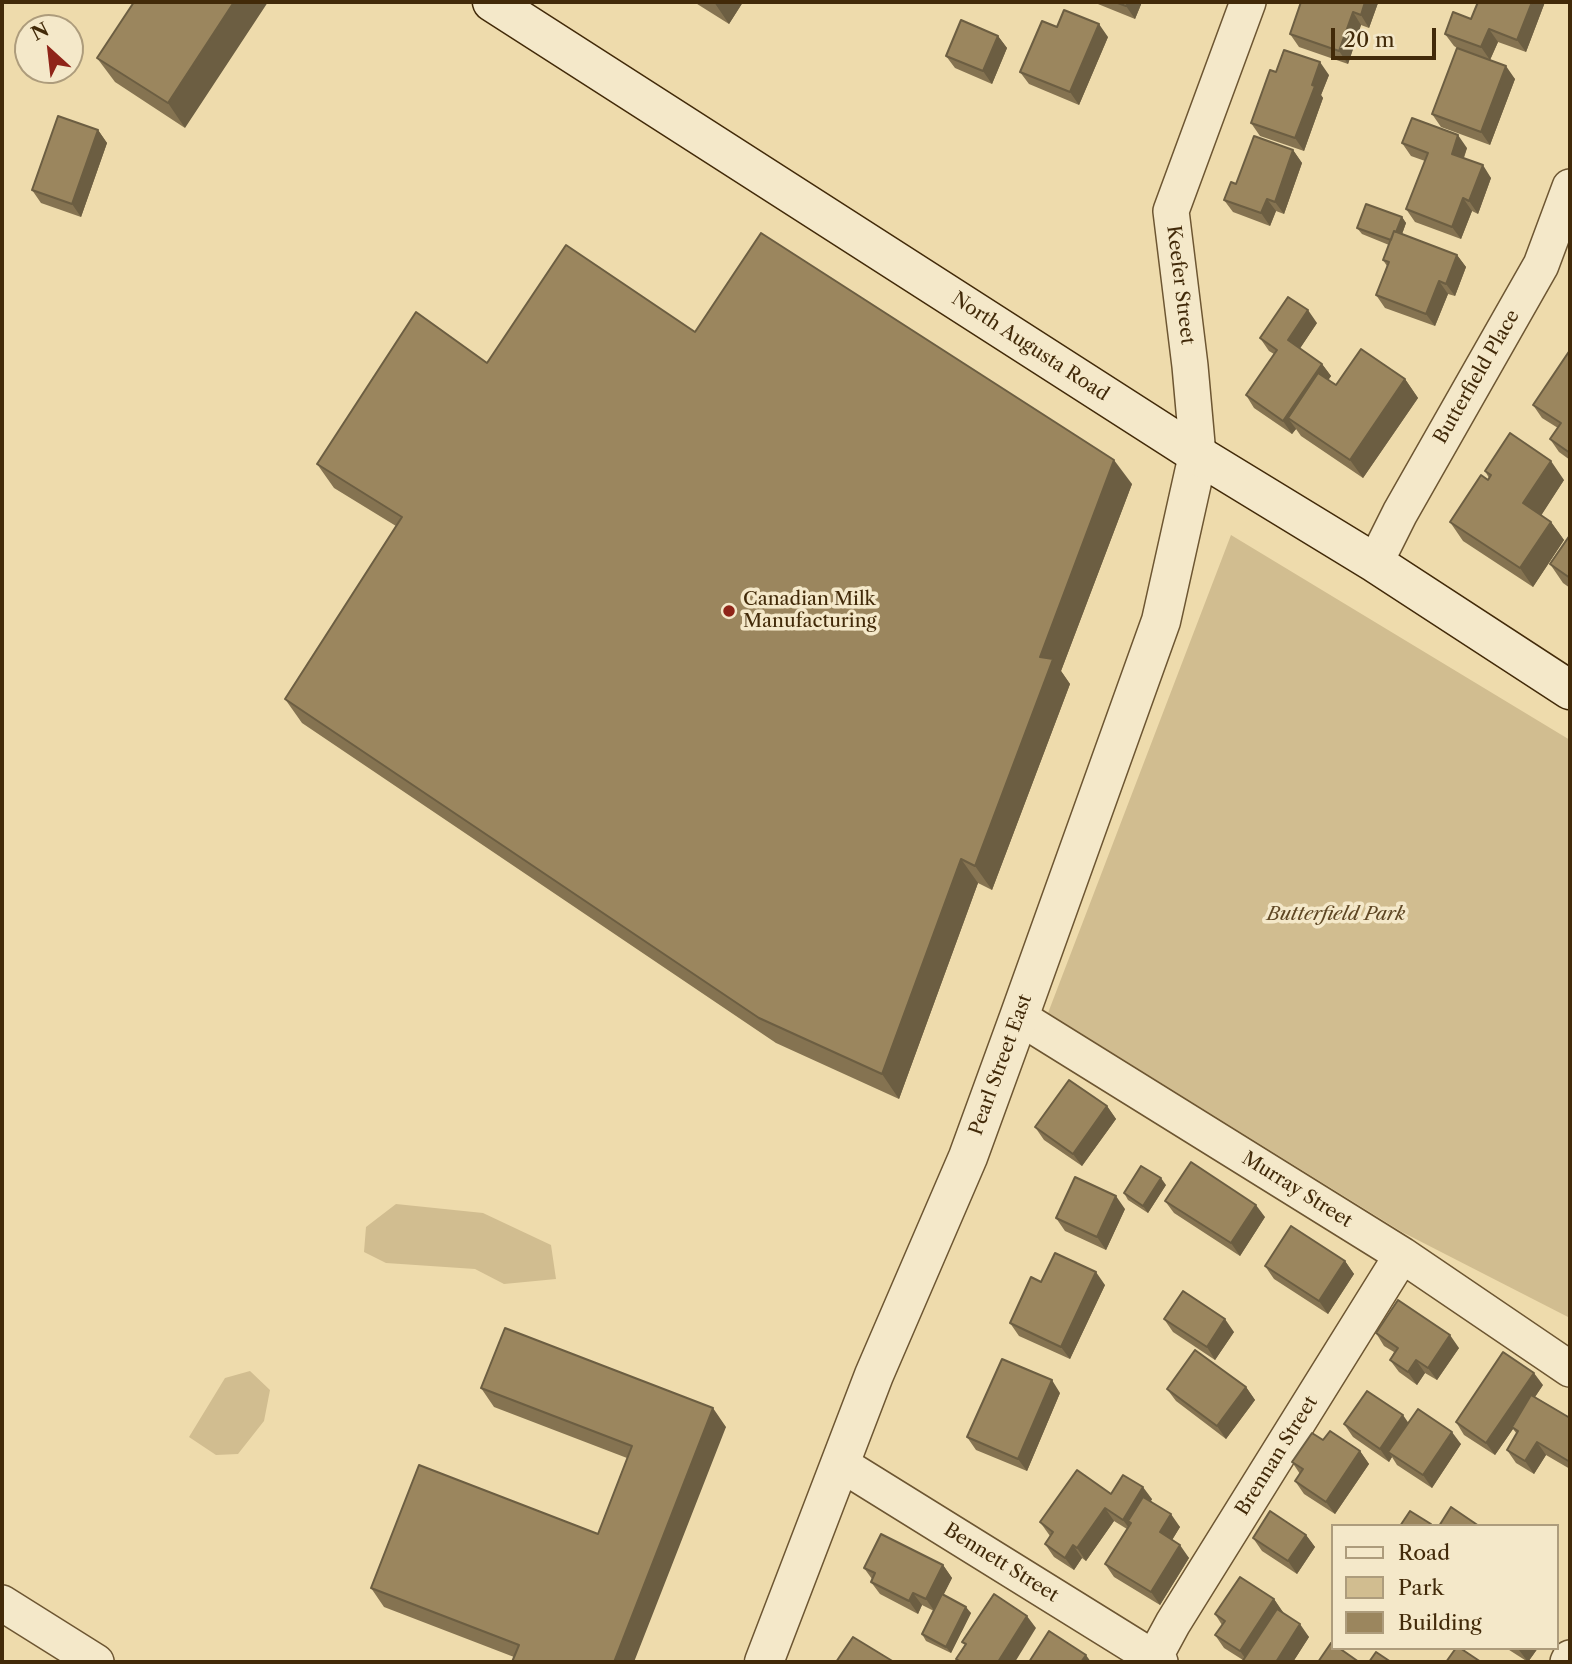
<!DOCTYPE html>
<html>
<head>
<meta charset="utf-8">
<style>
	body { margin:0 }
	#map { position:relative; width:1572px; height:1664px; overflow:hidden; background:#eedbac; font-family:"Libre Caslon Text",serif }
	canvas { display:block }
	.frame { position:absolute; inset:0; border:4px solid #422a09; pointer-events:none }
	.legend { position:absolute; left:1331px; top:1524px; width:228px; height:126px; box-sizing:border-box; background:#f4e8c9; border:2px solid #ad9c7c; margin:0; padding:9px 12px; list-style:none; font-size:21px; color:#422a09 }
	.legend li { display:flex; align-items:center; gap:14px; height:35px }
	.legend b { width:35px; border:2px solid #ad9c7c }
	.north { position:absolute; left:14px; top:14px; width:70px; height:70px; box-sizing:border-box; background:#f4e8c9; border:2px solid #ad9c7c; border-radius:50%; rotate:333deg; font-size:19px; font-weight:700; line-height:28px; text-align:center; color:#422a09 }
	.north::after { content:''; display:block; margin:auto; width:24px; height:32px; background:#8f2418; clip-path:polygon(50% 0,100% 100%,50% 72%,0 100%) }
	.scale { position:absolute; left:1331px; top:28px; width:105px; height:32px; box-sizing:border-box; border:4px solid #422a09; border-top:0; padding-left:9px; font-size:21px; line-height:24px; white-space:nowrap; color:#422a09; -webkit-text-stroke:5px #f4e8c9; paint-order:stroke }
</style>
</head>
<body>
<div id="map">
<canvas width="1572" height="1664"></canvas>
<div class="frame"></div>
<ul class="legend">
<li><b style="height:9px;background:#f4e8c9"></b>Road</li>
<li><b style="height:19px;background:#d1bd90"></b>Park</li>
<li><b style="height:19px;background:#9b865e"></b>Building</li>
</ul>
<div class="north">N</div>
<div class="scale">20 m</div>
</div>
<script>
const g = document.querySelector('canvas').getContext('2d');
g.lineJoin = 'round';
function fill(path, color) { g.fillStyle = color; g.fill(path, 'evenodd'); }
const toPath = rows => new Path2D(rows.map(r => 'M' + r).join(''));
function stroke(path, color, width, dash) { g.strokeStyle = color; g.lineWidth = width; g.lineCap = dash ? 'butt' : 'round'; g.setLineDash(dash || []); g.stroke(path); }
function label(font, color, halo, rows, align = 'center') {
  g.font = font + ' "Libre Caslon Text",serif'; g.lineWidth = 7; g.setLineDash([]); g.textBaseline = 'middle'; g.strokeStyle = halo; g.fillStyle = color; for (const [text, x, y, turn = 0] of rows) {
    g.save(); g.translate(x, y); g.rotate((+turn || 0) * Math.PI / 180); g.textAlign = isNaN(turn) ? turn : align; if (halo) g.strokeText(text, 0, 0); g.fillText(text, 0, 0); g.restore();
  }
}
fill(toPath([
	[1231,535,1570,740,1570,1318,1402,1232,1048,1013],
	[396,1204,483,1213,551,1245,556,1279,504,1284,475,1269,386,1263,364,1252,366,1227],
	[250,1371,270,1390,264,1421,238,1454,216,1455,189,1437,225,1378]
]), '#d1bd90');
const minor = toPath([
	[1198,455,1190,366,1171,211,1248,2],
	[1375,563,1400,513,1541,265,1570,187],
	[1019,1017,1402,1255,1570,1369],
	[841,1464,1160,1662],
	[2,1603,96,1662],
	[1154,1658,1173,1623,1402,1255],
	[1568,1662,1570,1658]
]);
const tertiary = toPath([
	[764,1662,874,1375,968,1157,1019,1017,1161,621,1198,455]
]);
const secondary = toPath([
	[492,2,1198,455,1375,563,1570,690]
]);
stroke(minor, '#6d5632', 38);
stroke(tertiary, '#6d5632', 41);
stroke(secondary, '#422a09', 41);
stroke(minor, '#f4e8c9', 35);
stroke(tertiary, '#f4e8c9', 38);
stroke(secondary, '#f4e8c9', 38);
fill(toPath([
	[134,2,185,128,115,82,97,58],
	[694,2,743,2,729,24],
	[1093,2,1142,2,1135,19],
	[1301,2,1377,2,1378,3,1369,28,1361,25,1348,64,1299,47,1290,34],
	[1478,2,1545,2,1526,52,1498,42,1490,60,1515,79,1490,145,1441,127,1432,114,1457,48,1454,46,1445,34,1471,19],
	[1057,27,1108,37,1079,105,1029,84,1020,72],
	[998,36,1007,48,992,84,955,68,946,56],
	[1276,72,1329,75,1321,95,1323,98,1304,151,1260,136,1251,123],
	[98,130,107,143,81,217,41,203,32,190],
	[1402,143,1467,148,1464,158,1491,178,1478,214,1472,211,1461,239,1415,222,1406,209,1425,161,1411,156],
	[1293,150,1302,163,1284,214,1276,211,1270,226,1233,212,1224,200,1236,184],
	[1402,217,1406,223,1402,234,1457,255,1466,267,1455,296,1448,294,1435,326,1385,308,1376,295,1387,266,1383,260,1389,245,1362,234,1357,228],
	[1317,323,1300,348,1322,364,1331,376,1328,380,1336,385,1405,379,1418,398,1363,478,1301,436,1296,429,1292,434,1254,408,1246,395,1274,354,1269,351,1260,338],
	[695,332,1132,484,1061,671,1070,684,992,890,978,883,899,1099,776,1043,302,723,285,699,396,526,334,488,317,464,487,363],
	[1570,350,1570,460,1559,452,1550,439,1558,428,1542,418,1533,405],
	[1485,471,1564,480,1541,515,1551,522,1564,540,1533,587,1463,541,1450,522,1488,480,1489,478],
	[1570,535,1570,588,1563,583,1550,564],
	[1107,1106,1116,1119,1082,1166,1044,1140,1035,1127],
	[1166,1185,1148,1213,1128,1200,1124,1193],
	[1165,1201,1265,1217,1240,1256,1174,1213],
	[1125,1209,1106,1250,1065,1231,1056,1218],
	[1345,1261,1354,1274,1328,1314,1274,1279,1265,1266],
	[1041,1282,1105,1285,1070,1359,1019,1336,1010,1323],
	[1164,1319,1234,1332,1215,1360,1173,1332],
	[1376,1333,1459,1348,1437,1380,1425,1373,1417,1385,1399,1372,1390,1360,1394,1352,1384,1346],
	[1543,1385,1535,1397,1570,1418,1570,1469,1546,1455,1534,1474,1516,1463,1507,1450,1517,1434,1513,1429,1495,1455,1464,1435,1456,1422],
	[1246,1387,1255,1400,1226,1439,1176,1401,1167,1389],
	[481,1388,726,1427,514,1657,384,1607,371,1588,598,1534,627,1458,494,1407],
	[1060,1393,1027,1471,976,1450,967,1437],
	[1408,1423,1461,1444,1432,1488,1397,1465,1392,1457,1389,1462,1353,1437,1344,1424],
	[1323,1440,1360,1451,1369,1464,1335,1514,1304,1494,1295,1481,1300,1474,1292,1462],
	[1111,1494,1152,1499,1151,1501,1180,1527,1172,1540,1189,1558,1160,1605,1114,1577,1105,1564,1127,1529,1114,1521,1086,1561,1082,1558,1074,1570,1054,1557,1045,1544,1050,1536,1040,1522],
	[1306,1535,1315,1547,1297,1574,1262,1551,1253,1538],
	[943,1565,952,1578,943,1595,971,1613,951,1653,926,1641,922,1634,934,1611,922,1605,918,1614,880,1594,871,1582,872,1579,864,1568],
	[1274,1599,1283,1613,1309,1637,1293,1662,1242,1662,1243,1660,1224,1648,1215,1635,1222,1625,1215,1614],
	[1506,1648,1538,1648,1528,1662]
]), '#857351');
fill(toPath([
	[234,2,268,2,185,128,168,103],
	[714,2,743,2,729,24],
	[1128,2,1142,2,1135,19,1126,6],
	[1365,2,1377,2,1378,3,1369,28,1361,15],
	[1532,2,1545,2,1526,52,1517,40],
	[1353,12,1361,25,1348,64,1339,51],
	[1099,24,1108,37,1079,105,1070,92],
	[1489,29,1498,42,1490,60,1481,47],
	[998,36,1007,48,992,84,983,71],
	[1320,62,1329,75,1321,95,1323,98,1304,151,1295,138,1312,85],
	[1506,66,1515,79,1490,145,1481,132],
	[98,130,107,143,81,217,72,204],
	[1458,135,1467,148,1460,167,1452,154],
	[1293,150,1302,163,1284,214,1275,202],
	[1483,165,1491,178,1478,214,1469,201],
	[1463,198,1472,211,1461,239,1452,227],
	[1267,199,1276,211,1270,226,1261,213],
	[1402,217,1406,223,1397,248,1393,241],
	[1457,255,1466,267,1455,296,1446,284],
	[1439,281,1448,294,1435,326,1426,314],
	[1308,310,1317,323,1297,353,1288,340],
	[1322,364,1331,376,1298,425,1288,418,1296,429,1292,434,1283,421],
	[1405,379,1418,398,1363,478,1350,460],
	[1114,460,1132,484,1061,671,1070,684,992,890,975,866,1040,657],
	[1551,461,1564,480,1537,522,1523,503],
	[1551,522,1564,540,1533,587,1520,568],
	[961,859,978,883,899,1099,882,1074],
	[1107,1106,1116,1119,1082,1166,1073,1154],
	[1161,1178,1166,1185,1148,1213,1143,1206],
	[1116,1196,1125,1209,1106,1250,1097,1237],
	[1256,1205,1265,1217,1240,1256,1231,1243],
	[1345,1261,1354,1274,1328,1314,1319,1301],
	[1096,1272,1105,1285,1070,1359,1061,1347],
	[1225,1319,1234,1332,1215,1360,1207,1347],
	[1450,1335,1459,1348,1437,1380,1428,1368],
	[1416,1360,1425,1373,1417,1385,1408,1372],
	[1534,1373,1543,1385,1514,1428,1512,1427,1513,1429,1495,1455,1486,1443],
	[1052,1380,1060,1393,1027,1471,1018,1459],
	[1246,1387,1255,1400,1226,1439,1217,1426],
	[713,1408,726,1427,634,1662,614,1662],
	[1403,1415,1412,1428,1388,1452,1392,1457,1389,1462,1380,1449],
	[1452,1432,1461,1444,1432,1488,1423,1475],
	[1537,1442,1546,1455,1534,1474,1525,1461],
	[1360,1451,1369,1464,1335,1514,1326,1502],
	[1143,1487,1152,1499,1135,1528,1128,1521,1134,1529,1132,1532,1123,1520],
	[1105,1508,1114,1521,1086,1561,1077,1548],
	[1171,1514,1180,1527,1169,1545,1160,1532],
	[1306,1535,1315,1547,1297,1574,1288,1561],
	[1073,1545,1082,1558,1074,1570,1065,1558],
	[1180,1545,1189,1558,1160,1605,1151,1592],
	[943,1565,952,1578,935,1612,926,1599],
	[913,1593,922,1605,918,1614,909,1601],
	[1274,1599,1283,1612,1250,1662,1248,1662,1240,1651],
	[966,1607,971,1613,951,1653,946,1647],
	[1027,1616,1036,1628,1015,1662,998,1662],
	[1300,1624,1309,1637,1293,1662,1276,1662],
	[1520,1648,1538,1648,1528,1662,1519,1650],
	[1086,1655,1091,1662,1081,1662]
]), '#6c5e42');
const building = toPath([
	[134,2,234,2,168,103,97,58,134,2],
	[1115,2,1128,2,1126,6,1115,2],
	[1301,2,1365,2,1361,15,1353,12,1339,51,1290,34,1301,2],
	[1478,2,1532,2,1517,40,1489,29,1481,47,1445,34,1453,12,1471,19,1478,2],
	[1064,10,1099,24,1070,92,1020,72,1042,21,1057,27,1064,10],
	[961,20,998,36,983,71,946,56,961,20],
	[1457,48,1506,66,1481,132,1432,114,1457,48],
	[1284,50,1320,62,1312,85,1315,86,1295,138,1251,123,1270,70,1276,72,1284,50],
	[58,116,98,130,72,204,32,190,58,116],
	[1412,118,1458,135,1452,154,1483,165,1469,201,1463,198,1452,227,1406,209,1428,153,1402,143,1412,118],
	[1254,136,1293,150,1275,202,1267,199,1261,213,1224,200,1231,182,1236,184,1254,136],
	[1366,204,1402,217,1396,232,1394,231,1391,240,1357,228,1366,204],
	[1394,231,1457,255,1446,284,1439,281,1426,314,1376,295,1389,262,1383,260,1394,231],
	[761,233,1114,460,1040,657,1053,659,975,866,961,859,882,1074,759,1018,285,699,402,517,317,464,416,312,487,363,566,245,695,332,761,233],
	[1288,297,1308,310,1288,340,1322,364,1283,421,1246,395,1277,350,1260,338,1288,297],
	[1361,349,1405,379,1350,460,1288,418,1318,373,1336,385,1361,349],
	[1570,350,1570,453,1550,439,1561,423,1533,405,1570,350],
	[1510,433,1551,461,1523,503,1551,522,1520,568,1450,522,1481,475,1488,480,1491,475,1485,471,1510,433],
	[1570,535,1570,578,1550,564,1570,535],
	[1069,1080,1107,1106,1073,1154,1035,1127,1069,1080],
	[1191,1162,1256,1205,1231,1243,1165,1201,1191,1162],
	[1141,1166,1161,1178,1143,1206,1124,1193,1141,1166],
	[1075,1177,1116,1196,1097,1237,1056,1218,1075,1177],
	[1291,1226,1345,1261,1319,1301,1265,1266,1291,1226],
	[1055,1253,1096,1272,1061,1347,1010,1323,1031,1277,1041,1282,1055,1253],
	[1183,1291,1225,1319,1207,1347,1164,1319,1183,1291],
	[1398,1300,1450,1335,1428,1368,1416,1360,1408,1372,1390,1360,1398,1348,1376,1333,1398,1300],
	[505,1328,713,1408,614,1662,512,1662,519,1645,371,1588,419,1465,598,1534,632,1446,481,1388,505,1328],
	[1195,1350,1246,1387,1217,1426,1167,1389,1195,1350],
	[1503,1352,1534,1373,1486,1443,1456,1422,1503,1352],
	[1002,1359,1052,1380,1018,1459,967,1437,1002,1359],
	[1367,1391,1403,1415,1380,1449,1344,1424,1367,1391],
	[1531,1395,1570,1418,1570,1462,1537,1442,1525,1461,1507,1450,1518,1431,1512,1427,1531,1395],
	[1418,1409,1452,1432,1423,1475,1388,1452,1418,1409],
	[1330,1431,1360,1451,1326,1502,1295,1481,1303,1469,1292,1462,1312,1433,1323,1440,1330,1431],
	[1077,1470,1111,1494,1123,1475,1143,1487,1123,1520,1105,1508,1077,1548,1073,1545,1065,1558,1045,1544,1053,1532,1040,1522,1077,1470],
	[1143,1497,1171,1514,1160,1532,1180,1545,1151,1592,1105,1564,1131,1523,1128,1521,1143,1497],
	[1451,1507,1479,1526,1439,1526,1451,1507],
	[1270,1511,1306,1535,1288,1561,1253,1538,1270,1511],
	[1410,1511,1431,1524,1430,1526,1400,1526,1410,1511],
	[881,1534,943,1565,926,1599,913,1593,909,1601,871,1582,875,1573,864,1568,881,1534],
	[1240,1577,1274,1599,1240,1651,1215,1635,1225,1621,1215,1614,1240,1577],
	[942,1594,966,1607,946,1647,922,1634,942,1594],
	[994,1594,1027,1616,998,1662,961,1662,956,1659,966,1644,962,1642,994,1594],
	[1277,1609,1300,1624,1276,1662,1242,1662,1277,1609],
	[1049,1631,1086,1655,1081,1662,1029,1662,1049,1631],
	[853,1637,894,1662,836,1662,853,1637],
	[1331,1643,1332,1644,1332,1648,1339,1648,1359,1662,1318,1662,1331,1643],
	[1456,1648,1460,1648,1481,1662,1446,1662,1456,1648],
	[1376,1652,1391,1662,1369,1662,1376,1652]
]);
fill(building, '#9b865e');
stroke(building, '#6c5e42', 2);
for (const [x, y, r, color] of [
	[729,611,7,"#8f2418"]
]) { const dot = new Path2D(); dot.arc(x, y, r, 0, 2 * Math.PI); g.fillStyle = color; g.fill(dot); stroke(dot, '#f4e8c9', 2.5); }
label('19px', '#422a09', '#f4e8c9', [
	["Keefer Street",1180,285,83],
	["North Augusta Road",1030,347,33],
	["Butterfield Place",1477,377,-60],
	["Pearl Street East",1001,1065,-70],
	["Murray Street",1297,1190,32],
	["Brennan Street",1277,1456,-58],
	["Bennett Street",1001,1563,32]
]);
label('19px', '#422a09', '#f4e8c9', [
	["Canadian Milk",743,600],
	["Manufacturing",743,622]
], 'left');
label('italic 19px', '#5f4724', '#f4e8c9', [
	["Butterfield Park",1336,915]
]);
</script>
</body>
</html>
